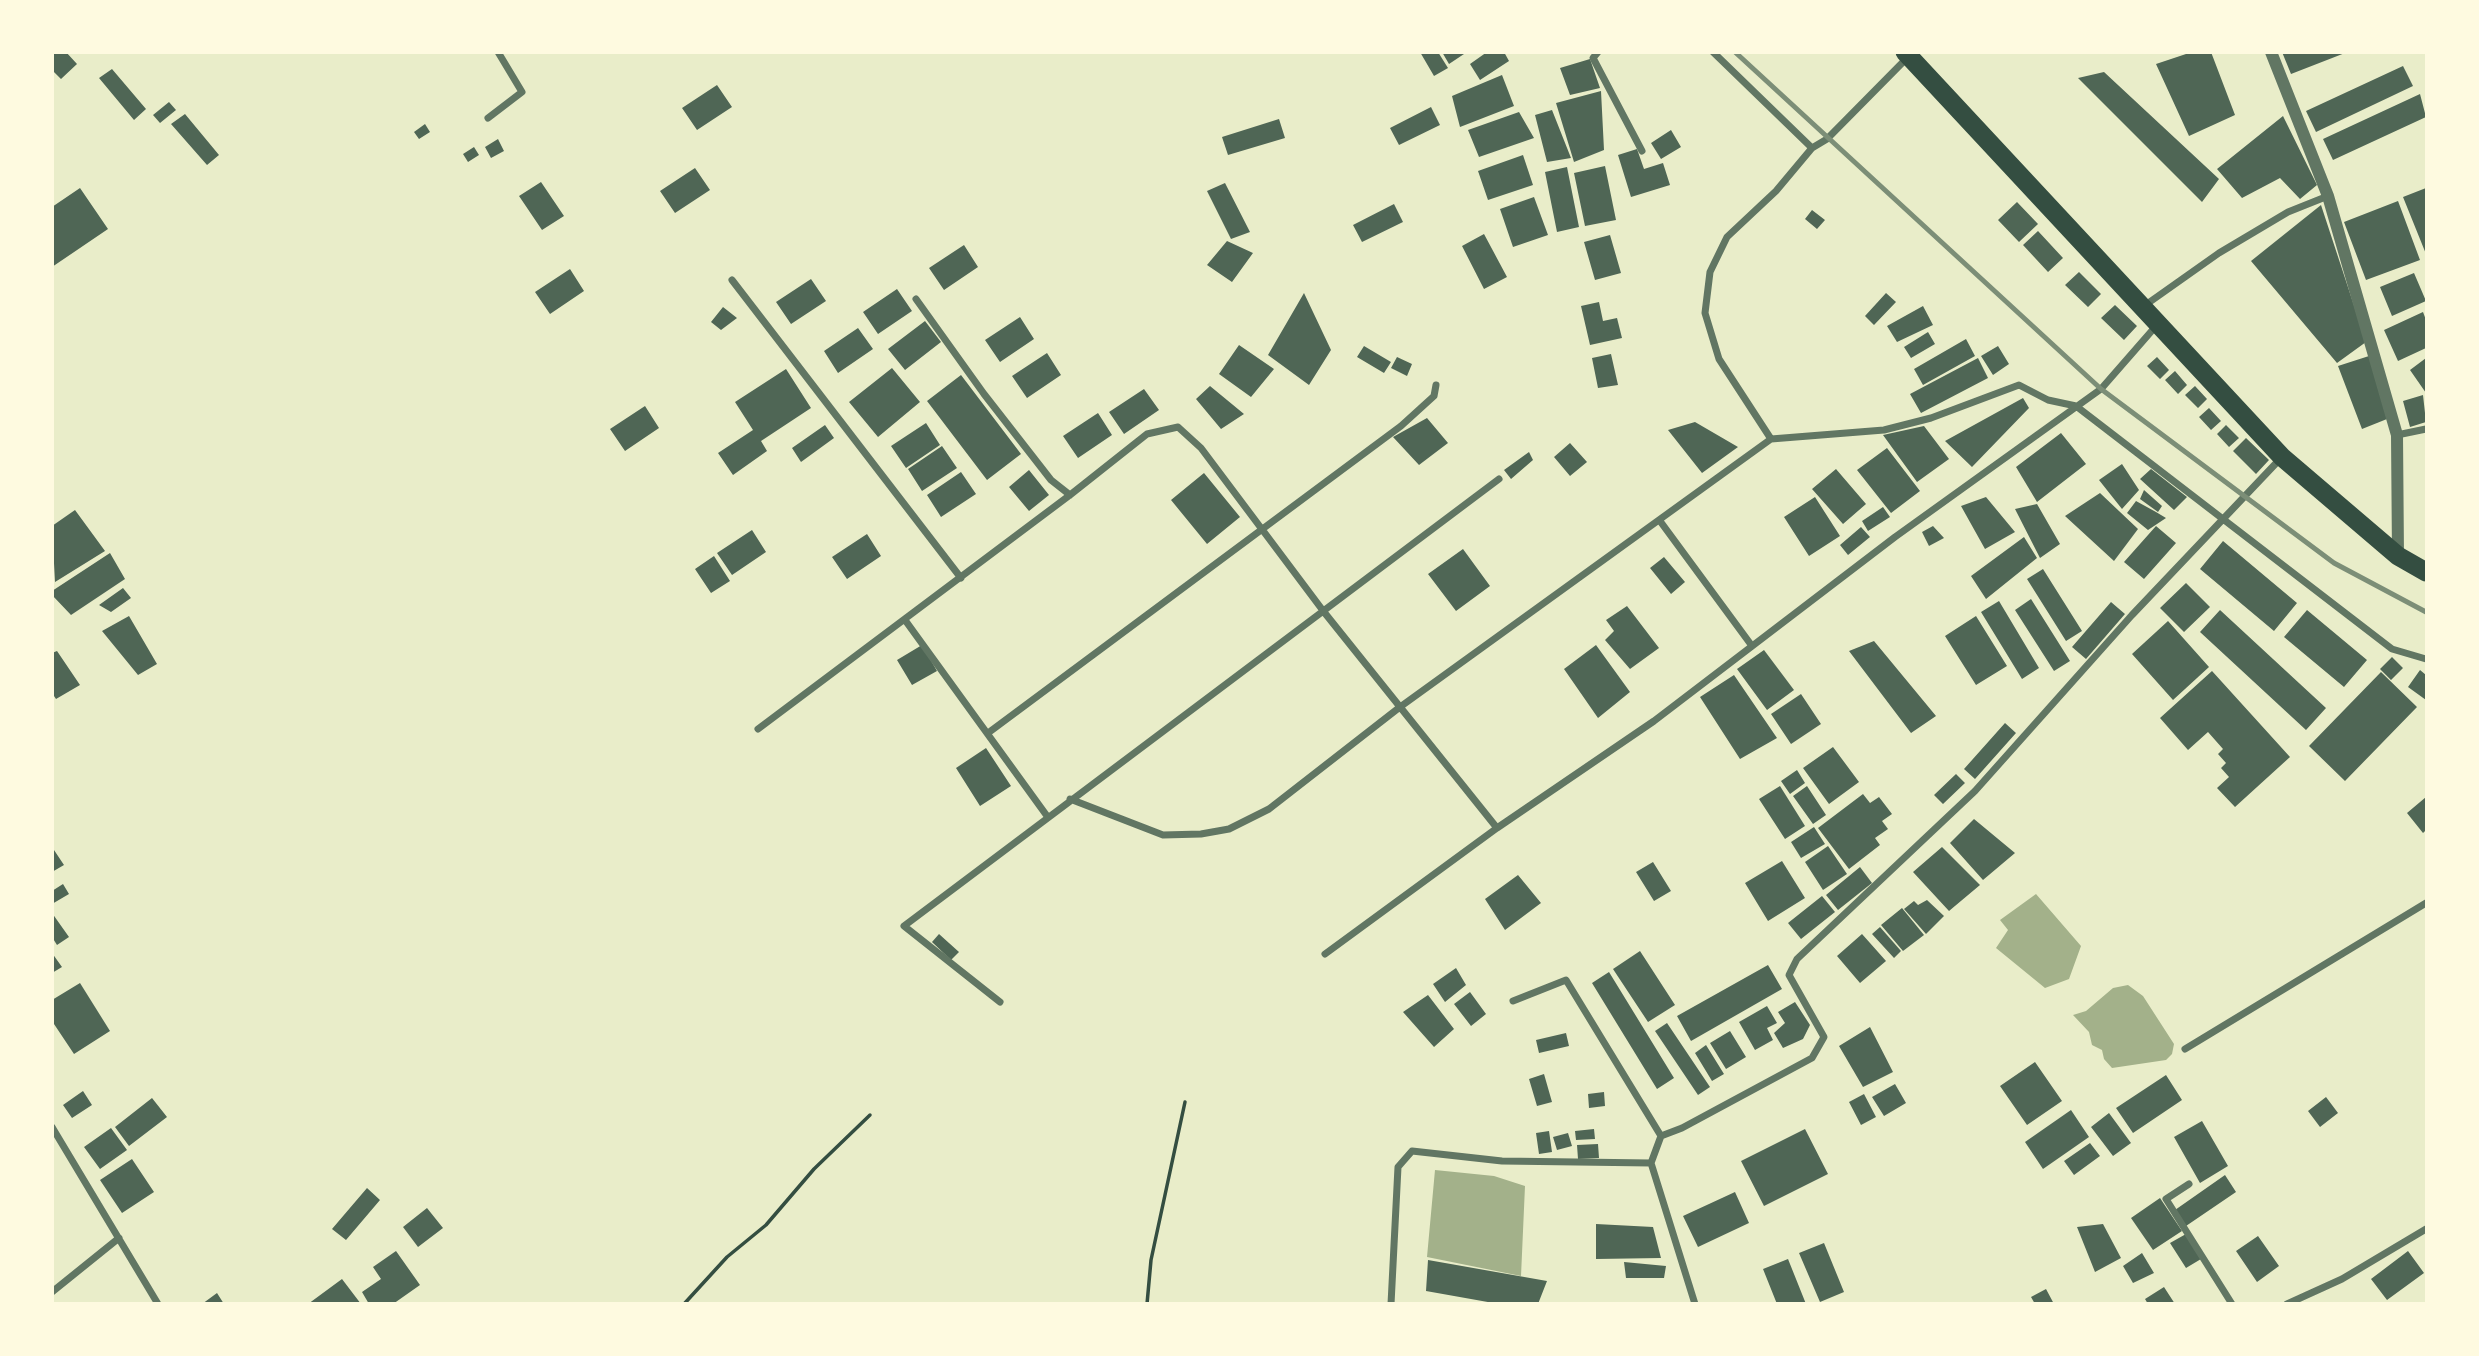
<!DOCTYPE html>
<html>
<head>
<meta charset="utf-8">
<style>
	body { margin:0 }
	#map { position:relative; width:2479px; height:1356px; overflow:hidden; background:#e9edc9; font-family:Barlow,sans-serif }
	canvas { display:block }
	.frame { position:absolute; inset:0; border:54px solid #fefae0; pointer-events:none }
</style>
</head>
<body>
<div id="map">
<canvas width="2479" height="1356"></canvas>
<div class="frame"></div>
</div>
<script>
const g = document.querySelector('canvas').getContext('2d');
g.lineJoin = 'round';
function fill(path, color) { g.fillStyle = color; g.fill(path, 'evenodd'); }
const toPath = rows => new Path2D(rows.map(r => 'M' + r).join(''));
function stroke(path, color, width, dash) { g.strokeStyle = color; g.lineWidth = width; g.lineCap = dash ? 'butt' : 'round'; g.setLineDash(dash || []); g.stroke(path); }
fill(toPath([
	[2036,894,2081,946,2069,979,2045,988,1996,948,2008,930,2000,920],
	[2128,985,2143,996,2174,1044,2172,1054,2166,1060,2112,1068,2104,1059,2102,1050,2092,1045,2089,1032,2073,1015,2086,1011,2113,988],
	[1435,1170,1494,1176,1525,1186,1521,1276,1427,1257]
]), '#a3b18a');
fill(toPath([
	[52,52,66,52,77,64,61,79,52,70],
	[1420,52,1438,52,1448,68,1434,76],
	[1442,52,1467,52,1449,64],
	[1487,52,1504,52,1509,61,1480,80,1470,64],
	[2192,52,2211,52,2235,115,2189,136,2156,64],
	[2282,52,2345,52,2345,53,2291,74],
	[1590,59,1600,88,1570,95,1560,68],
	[2403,66,2413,86,2316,132,2306,111],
	[112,69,146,109,134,120,99,78],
	[2104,72,2219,179,2202,202,2078,78],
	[1502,75,1514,106,1460,127,1452,96],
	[717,85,732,107,697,130,682,108],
	[1601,91,1604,150,1574,162,1556,103],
	[2420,94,2426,117,2333,160,2323,139],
	[169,102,176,110,160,123,153,115],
	[1431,107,1440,125,1399,145,1390,128],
	[1552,110,1571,158,1547,162,1535,115],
	[1519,112,1534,138,1479,157,1468,130],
	[185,114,219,155,207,165,171,124],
	[2283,116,2317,185,2300,199,2280,178,2242,198,2217,169],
	[1279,119,1285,138,1228,155,1222,137],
	[425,124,430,132,419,139,414,132],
	[1671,130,1681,147,1661,159,1651,143],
	[498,139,504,151,491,158,485,147],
	[474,147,479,155,468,162,463,154],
	[1637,149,1644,169,1663,163,1670,185,1631,197,1618,155],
	[1523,155,1533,185,1488,200,1478,171],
	[1605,166,1616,220,1585,226,1574,173],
	[1567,167,1579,227,1557,232,1545,172],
	[695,168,710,190,675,213,660,191],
	[541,182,564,216,542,230,519,196],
	[1225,183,1250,232,1231,239,1207,191],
	[80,188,108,229,52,267,52,207],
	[2426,188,2426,254,2403,197],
	[1534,197,1548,235,1513,247,1500,209],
	[2398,201,2420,260,2366,280,2344,222],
	[2017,202,2038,224,2019,242,1998,220],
	[1394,204,1403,222,1362,242,1353,225],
	[2321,205,2366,342,2337,363,2251,261],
	[1812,210,1825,220,1817,229,1805,219],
	[2038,231,2063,258,2048,272,2023,245],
	[1484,234,1507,277,1484,289,1462,246],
	[1610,235,1621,273,1595,280,1584,242],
	[1227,241,1253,253,1232,282,1207,265],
	[964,245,978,267,944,290,929,268],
	[570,269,584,291,550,314,535,292],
	[2079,272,2101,294,2088,307,2065,285],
	[2414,273,2426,301,2392,316,2380,287],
	[811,279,826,301,791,324,776,302],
	[897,289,912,311,878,334,863,312],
	[1304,293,1331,350,1309,385,1268,355],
	[1886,293,1896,302,1874,325,1865,316],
	[1599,302,1603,321,1617,318,1622,338,1590,345,1581,306],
	[2115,305,2137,326,2124,340,2101,318],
	[1923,306,1933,325,1897,342,1887,326],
	[723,307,737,318,721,330,711,322],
	[2423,312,2426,320,2426,348,2398,361,2384,330],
	[1020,317,1034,339,1000,362,985,340],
	[925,321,941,342,905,370,888,349],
	[858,328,873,349,838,373,824,351],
	[1928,332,1935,344,1911,358,1904,347],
	[1966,339,1975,356,1923,385,1914,369],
	[1239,345,1274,369,1251,397,1219,374],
	[1364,346,1391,362,1384,373,1357,357],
	[1998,346,2009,364,1993,375,1981,356],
	[1047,353,1061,375,1027,398,1012,376],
	[1611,354,1618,385,1598,388,1592,358],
	[2369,356,2387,419,2362,429,2338,366],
	[1397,357,1412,364,1407,376,1391,368],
	[2157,357,2169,370,2160,379,2147,366],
	[1978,358,1988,378,1921,413,1910,394],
	[2426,358,2426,393,2410,370],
	[892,368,920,402,878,437,849,402],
	[786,369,811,408,761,441,767,451,733,475,718,453,753,430,735,402],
	[2175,371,2187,385,2178,394,2165,380],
	[961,375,1021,454,987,480,927,401],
	[1210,386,1244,414,1221,429,1196,399],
	[2195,386,2207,399,2198,408,2185,395],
	[1144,389,1159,410,1124,434,1109,412],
	[2423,395,2426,422,2410,427,2403,401],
	[2023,398,2029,408,1972,467,1945,441],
	[645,406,659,428,625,451,610,429],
	[2209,408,2221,421,2211,430,2199,417],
	[1098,413,1112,435,1078,458,1063,436],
	[1427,418,1448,443,1419,465,1393,437],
	[1695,422,1738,447,1702,473,1668,430],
	[926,423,940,445,906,468,891,446],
	[825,425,834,438,801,462,792,448],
	[2226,425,2239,438,2229,447,2217,434],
	[1924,426,1949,459,1917,482,1883,435],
	[2061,433,2086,464,2037,502,2016,467],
	[2246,438,2269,460,2256,474,2233,451],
	[1570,443,1587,462,1570,476,1554,457],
	[942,446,957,468,922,491,908,469],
	[1887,448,1920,491,1891,513,1857,470],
	[1529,452,1533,460,1511,479,1504,470],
	[2122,464,2139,490,2122,509,2099,480],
	[1836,469,1866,504,1843,524,1812,489],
	[2151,469,2187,497,2174,510,2140,479],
	[1029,470,1049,495,1029,511,1009,487],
	[961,472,976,494,941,517,927,495],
	[1204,473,1240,517,1207,544,1171,500],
	[2144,490,2162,506,2158,512,2140,499],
	[2100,493,2138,529,2114,561,2065,516],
	[1815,497,1840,536,1809,556,1784,517],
	[1986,497,2015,532,1985,549,1961,506],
	[2136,501,2156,512,2166,518,2148,530,2127,513],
	[2037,504,2060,544,2040,558,2015,509],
	[1883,507,1890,517,1868,531,1862,521],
	[75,510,105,551,55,582,52,526],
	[1933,526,1944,538,1929,546,1922,532],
	[2156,526,2176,543,2144,579,2124,562],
	[1861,527,1870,537,1848,555,1840,545],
	[752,530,766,552,732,575,717,553],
	[867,534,881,556,847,579,832,557],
	[2024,537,2037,558,1986,599,1971,576],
	[2223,541,2297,603,2274,631,2200,569],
	[1463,549,1490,586,1456,611,1428,574],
	[110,553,125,579,71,615,52,595,52,591],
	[714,556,730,581,711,593,695,569],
	[1664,557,1685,582,1671,594,1650,568],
	[2043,569,2082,631,2066,641,2027,579],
	[2186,583,2210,607,2184,632,2160,608],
	[123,588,131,598,111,612,99,605],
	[2031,599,2070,661,2054,671,2015,610],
	[1999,601,2039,668,2022,679,1981,612],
	[2111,602,2125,614,2086,659,2072,647],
	[1627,606,1659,648,1630,669,1605,640,1614,631,1606,620],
	[2220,610,2326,708,2306,730,2200,632],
	[2307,610,2367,660,2344,687,2284,637],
	[129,616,157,664,138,675,102,631],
	[1976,616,2007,666,1976,685,1945,636],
	[2168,621,2209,667,2173,700,2132,654],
	[1874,641,1936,716,1911,733,1849,651],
	[922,645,937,671,912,685,897,660],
	[1596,645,1630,692,1598,718,1564,669],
	[1764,650,1794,690,1767,710,1737,669],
	[57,651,80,685,56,699,52,693,52,653],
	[2392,657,2403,668,2391,680,2380,669],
	[2420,670,2426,675,2426,700,2408,687],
	[2212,671,2290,757,2235,807,2217,788,2229,777,2221,768,2226,763,2218,754,2223,749,2208,732,2188,750,2160,718],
	[2381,672,2417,707,2345,781,2309,746],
	[1734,675,1777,738,1740,759,1700,697],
	[1801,694,1821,724,1791,744,1771,714],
	[2005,723,2016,733,1975,779,1964,769],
	[1833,747,1859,782,1829,804,1803,768],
	[986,748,1011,786,980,806,956,768],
	[1797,770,1805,783,1790,794,1781,781],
	[1956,774,1965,783,1943,804,1934,795],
	[1780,786,1805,826,1785,839,1759,799],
	[1807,786,1826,815,1813,824,1793,796],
	[1863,794,1870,803,1879,797,1892,814,1882,821,1888,829,1875,838,1880,845,1849,869,1818,828],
	[2426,797,2426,830,2423,833,2407,813],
	[1974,819,2015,853,1983,880,1950,843],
	[1814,827,1825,844,1801,858,1791,842],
	[1828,846,1847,874,1823,890,1805,862],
	[52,847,64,865,52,872],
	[1942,847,1980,885,1949,911,1913,872],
	[1782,861,1805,898,1768,921,1745,883],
	[1653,862,1671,891,1654,901,1636,872],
	[1860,867,1872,883,1838,910,1826,895],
	[1518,875,1541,903,1505,930,1485,899],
	[63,884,69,894,52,904,52,891],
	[1822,896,1835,912,1801,939,1788,923],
	[1927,900,1944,916,1926,934,1904,909,1914,901,1918,905],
	[1902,908,1924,935,1903,951,1881,925],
	[52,913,69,937,57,945,52,937],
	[1880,927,1901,951,1894,958,1872,934],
	[939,934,959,952,951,960,932,942],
	[1862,934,1886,961,1860,983,1837,956],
	[1640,951,1675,1005,1648,1022,1613,969],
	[52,953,62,967,52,973],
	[1768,965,1782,989,1691,1041,1677,1016],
	[1456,968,1466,985,1445,1002,1433,984],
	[1609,972,1674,1078,1657,1089,1592,983],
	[80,983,110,1031,74,1054,52,1021,52,1000],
	[1470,992,1486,1014,1471,1026,1454,1004],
	[1428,995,1454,1029,1434,1047,1403,1012],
	[1795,1002,1810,1025,1803,1039,1783,1048,1774,1033,1785,1023,1778,1012],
	[1767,1006,1777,1023,1767,1028,1773,1040,1755,1050,1739,1022],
	[1667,1023,1710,1087,1698,1095,1655,1031],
	[1870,1027,1893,1072,1863,1087,1839,1046],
	[1730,1031,1746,1057,1726,1069,1710,1043],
	[1566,1033,1569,1046,1539,1053,1536,1040],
	[1706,1045,1724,1074,1712,1081,1695,1053],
	[2035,1062,2062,1101,2027,1125,2000,1086],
	[1544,1074,1552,1102,1537,1106,1529,1079],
	[2166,1075,2182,1100,2133,1133,2116,1108],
	[1895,1084,1906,1103,1884,1116,1872,1097],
	[83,1091,92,1105,72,1118,63,1105],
	[1604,1092,1605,1106,1589,1108,1588,1094],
	[1864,1094,1876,1117,1861,1125,1849,1102],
	[2326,1097,2338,1113,2320,1127,2308,1111],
	[152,1098,167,1117,129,1146,115,1127],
	[2071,1110,2089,1137,2043,1169,2025,1142],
	[2109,1113,2131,1143,2113,1156,2091,1127],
	[2202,1121,2228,1166,2200,1183,2174,1137],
	[111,1128,127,1150,100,1169,84,1147],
	[1594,1129,1595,1139,1576,1140,1575,1131],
	[1805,1129,1828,1174,1764,1206,1741,1161],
	[1549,1131,1552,1152,1539,1154,1536,1133],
	[1568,1133,1572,1146,1557,1150,1553,1137],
	[2090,1143,2100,1156,2074,1175,2064,1161],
	[1598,1144,1599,1158,1578,1159,1577,1145],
	[132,1159,154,1192,122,1213,100,1180],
	[2225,1175,2236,1192,2186,1226,2175,1210],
	[367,1188,380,1200,346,1240,332,1229],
	[1735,1192,1749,1223,1698,1247,1683,1216],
	[2160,1198,2182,1231,2153,1250,2131,1218],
	[427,1208,443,1228,418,1247,403,1227],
	[1596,1224,1653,1227,1661,1258,1596,1259],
	[2103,1224,2121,1258,2095,1272,2077,1227],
	[2186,1234,2201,1259,2186,1268,2170,1243],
	[2258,1236,2279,1266,2257,1282,2236,1251],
	[1824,1243,1844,1292,1820,1302,1799,1253],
	[396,1251,420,1285,393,1304,369,1304,362,1292,381,1279,373,1267],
	[2408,1251,2424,1273,2387,1300,2371,1279],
	[2142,1253,2154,1273,2133,1283,2123,1266],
	[1788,1259,1806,1304,1777,1304,1763,1269],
	[1428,1260,1547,1281,1538,1304,1499,1304,1426,1291],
	[1624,1262,1666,1266,1664,1278,1626,1278],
	[342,1279,361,1304,308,1304],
	[2164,1287,2175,1304,2148,1304,2145,1299],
	[2046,1289,2054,1304,2035,1304,2031,1297],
	[217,1293,224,1304,202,1304]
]), '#4f6655');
stroke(toPath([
	[684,1304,727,1257,766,1225,814,1169,870,1115],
	[1147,1304,1151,1260,1185,1102]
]), '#344e41', 3.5);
stroke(toPath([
	[1598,52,1593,58,1642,151],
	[1713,52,1812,148,1827,139,1908,57],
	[488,118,522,92,498,52],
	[732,280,961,578],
	[916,299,984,394,1051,480,1070,495],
	[2144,306,2219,253,2288,212,2328,196],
	[2397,435,2426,429],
	[1771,439,1719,359,1705,313,1710,272,1727,237,1776,191,1812,148],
	[1660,521,1752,646],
	[905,620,1047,816],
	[758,729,1070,495,1147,434,1178,427,1201,448,1324,612,1497,828,1654,721,1895,537,2101,389,2156,326],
	[988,733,1401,426,1434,396,1436,385],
	[1070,799,1163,835,1201,834,1229,829,1269,809,1400,707,1771,439,1884,430,1931,418,2019,385,2048,400,2076,406,2392,649,2426,659],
	[1325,954,1497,828],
	[1513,1001,1566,980,1661,1136],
	[1000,1002,904,926,1499,479],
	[2185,1049,2426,903],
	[52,1127,158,1304],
	[2189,1184,2166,1199,2232,1304],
	[52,1292,119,1238],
	[1391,1304,1398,1167,1412,1151,1502,1161,1651,1163],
	[1695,1304,1651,1163,1661,1136,1682,1128,1812,1058,1824,1037,1789,975,1797,959,1975,791,2132,615,2281,458],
	[2287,1304,2342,1279,2426,1229]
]), '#617663', 7);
stroke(toPath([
	[2271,52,2328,196,2397,435,2398,556]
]), '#617663', 12);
stroke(toPath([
	[1905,52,2282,457,2398,556,2426,572]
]), '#344e41', 19);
stroke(toPath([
	[1735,52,2101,389,2334,563,2426,612]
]), '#7c8e77', 5);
</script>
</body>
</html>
